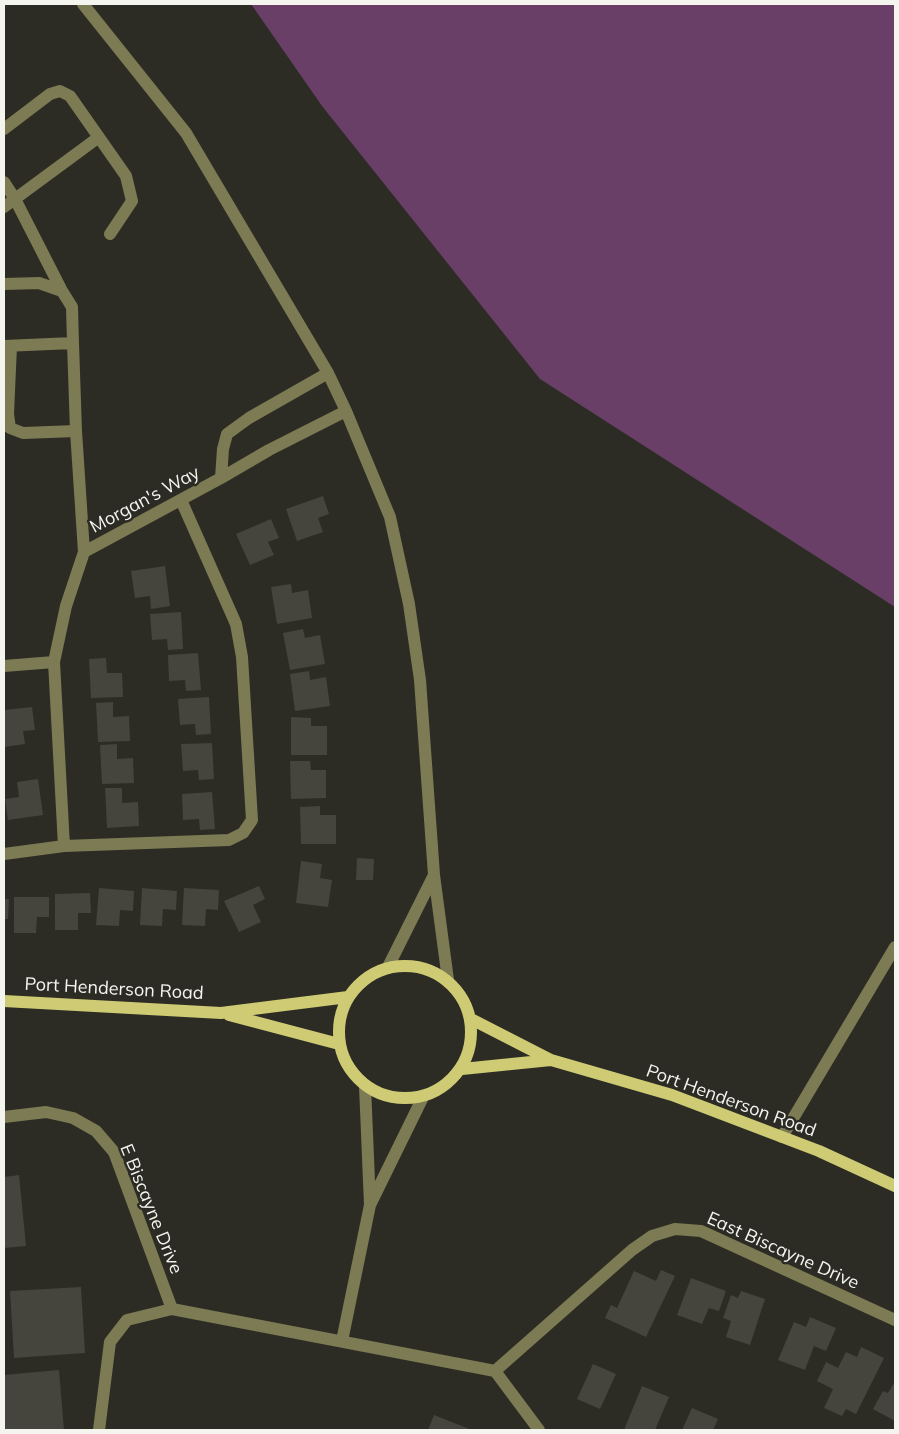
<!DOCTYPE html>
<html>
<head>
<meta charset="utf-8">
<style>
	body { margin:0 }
	#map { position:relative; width:899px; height:1434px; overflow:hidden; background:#2c2c25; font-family:Mulish,sans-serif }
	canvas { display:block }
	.frame { position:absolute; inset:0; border:5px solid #f5f5f0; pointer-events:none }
</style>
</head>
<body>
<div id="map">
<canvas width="899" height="1434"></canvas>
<div class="frame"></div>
</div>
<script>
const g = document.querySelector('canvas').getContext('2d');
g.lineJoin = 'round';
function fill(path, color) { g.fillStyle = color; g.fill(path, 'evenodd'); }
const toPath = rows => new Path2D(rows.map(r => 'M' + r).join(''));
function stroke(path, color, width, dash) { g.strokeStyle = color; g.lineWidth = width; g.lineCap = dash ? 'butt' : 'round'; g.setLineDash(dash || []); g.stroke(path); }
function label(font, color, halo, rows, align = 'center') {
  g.font = font + ' Mulish,sans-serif'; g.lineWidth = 5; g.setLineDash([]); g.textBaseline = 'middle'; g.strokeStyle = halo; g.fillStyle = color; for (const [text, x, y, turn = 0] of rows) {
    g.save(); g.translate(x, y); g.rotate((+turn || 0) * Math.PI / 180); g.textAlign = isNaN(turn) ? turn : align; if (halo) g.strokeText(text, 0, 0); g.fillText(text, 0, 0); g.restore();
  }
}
fill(toPath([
	[251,4,895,4,895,607,540,379,322,106]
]), '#6a3f67');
fill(toPath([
	[323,496,329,514,318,518,323,532,297,541,286,509],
	[271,519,279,538,268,542,274,555,250,565,236,534],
	[165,566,170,606,151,609,150,596,135,598,131,571],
	[291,584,292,593,308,590,312,618,277,624,271,587],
	[181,612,183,649,168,650,167,639,152,640,150,614],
	[303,629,305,638,320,635,325,664,290,670,283,633],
	[198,653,201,690,186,691,185,680,169,681,168,655],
	[106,658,107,673,122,673,123,697,91,698,89,659],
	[309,671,310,680,326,677,330,706,295,711,290,674],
	[209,697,211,734,196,735,195,724,180,725,178,699],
	[113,702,113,717,129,716,130,741,98,742,96,703],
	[32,707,35,730,23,731,25,744,4,747,4,710],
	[291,717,311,718,311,726,327,726,327,755,291,755],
	[212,743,214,779,199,780,198,770,183,771,181,744],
	[117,744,117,759,133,758,134,783,102,784,100,745],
	[290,761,310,761,311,770,326,770,326,798,291,799],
	[38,779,43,815,8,820,5,799,19,797,17,782],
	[105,788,122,788,122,803,138,802,139,826,107,828],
	[212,792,215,829,200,830,199,819,183,820,182,794],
	[320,806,320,815,336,815,336,844,301,844,300,807],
	[357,858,374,859,373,880,356,880],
	[301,861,322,864,320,878,332,880,328,907,296,903],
	[259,886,265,899,253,905,261,922,239,932,224,901],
	[99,888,134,891,133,911,120,910,119,926,96,925],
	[142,888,177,891,176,910,163,909,162,926,140,925],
	[184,888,219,890,218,910,206,909,205,926,182,925],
	[90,893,91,913,78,913,78,930,55,930,55,894],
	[14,897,49,897,49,917,37,917,36,933,14,933],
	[4,899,9,899,8,919,4,919],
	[19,1175,26,1246,4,1248,4,1177],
	[661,1270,675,1276,646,1337,605,1318,611,1305,617,1308,634,1271,656,1281],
	[691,1278,726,1291,719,1311,709,1308,702,1324,677,1315],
	[81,1287,85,1353,14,1358,10,1291],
	[741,1291,765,1299,750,1345,726,1337,731,1321,723,1318,731,1295,738,1298],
	[810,1317,836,1328,826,1351,814,1346,805,1370,778,1360,794,1322,806,1327],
	[861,1347,884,1358,856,1414,846,1409,842,1416,824,1408,833,1389,817,1381,826,1362,838,1368,846,1352,857,1357],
	[593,1364,616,1374,600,1409,577,1399],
	[59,1370,64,1430,4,1430,4,1375],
	[895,1381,895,1421,873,1409,883,1391,888,1393],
	[642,1386,669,1397,655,1430,624,1430],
	[692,1408,718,1419,713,1430,682,1430],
	[434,1415,472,1430,428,1430]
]), '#45453d');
stroke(toPath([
	[83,4,186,133,328,373,346,411,390,517,409,604,420,680,434,875],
	[4,129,50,94,60,91,70,96,126,176,132,201,110,234],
	[4,182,15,199,62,291],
	[4,207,99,137],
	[4,284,39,283,62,291,72,307,73,343,4,346],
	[11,346,8,414,10,428,23,433,76,431],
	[221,478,223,449,227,434,249,418,328,373],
	[84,552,221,478,269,450,346,411],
	[4,666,54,662],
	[64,846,54,662,66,606,84,552,76,431,73,343],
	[4,854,64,846,229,840,243,833,252,820,242,657,236,624,181,500],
	[388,967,434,875,448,980],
	[365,1086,370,1205,423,1097],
	[4,1117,46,1112,73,1118,96,1131,114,1152,172,1309],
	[782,1137,895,947],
	[342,1341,370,1205],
	[495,1371,632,1250,652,1236,675,1229,701,1231,895,1320],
	[495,1371,539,1430],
	[99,1430,110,1342,127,1320,172,1309,495,1371]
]), '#7c7b53', 12);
stroke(toPath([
	'339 1032a66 66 0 1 1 132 0a66 66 0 1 1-132 0Z',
	[4,1001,221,1013,348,997],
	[229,1015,339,1044],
	[471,1019,551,1060,672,1095,819,1151,895,1186],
	[462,1069,551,1060]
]), '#cecb74', 12);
label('18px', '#f5f5f0', '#2c2c25', [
	["Morgan's Way",145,500,-28],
	["Port Henderson Road",114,989,3],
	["Port Henderson Road",731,1101,20],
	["E Biscayne Drive",151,1209,68],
	["East Biscayne Drive",783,1251,24]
]);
</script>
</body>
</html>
